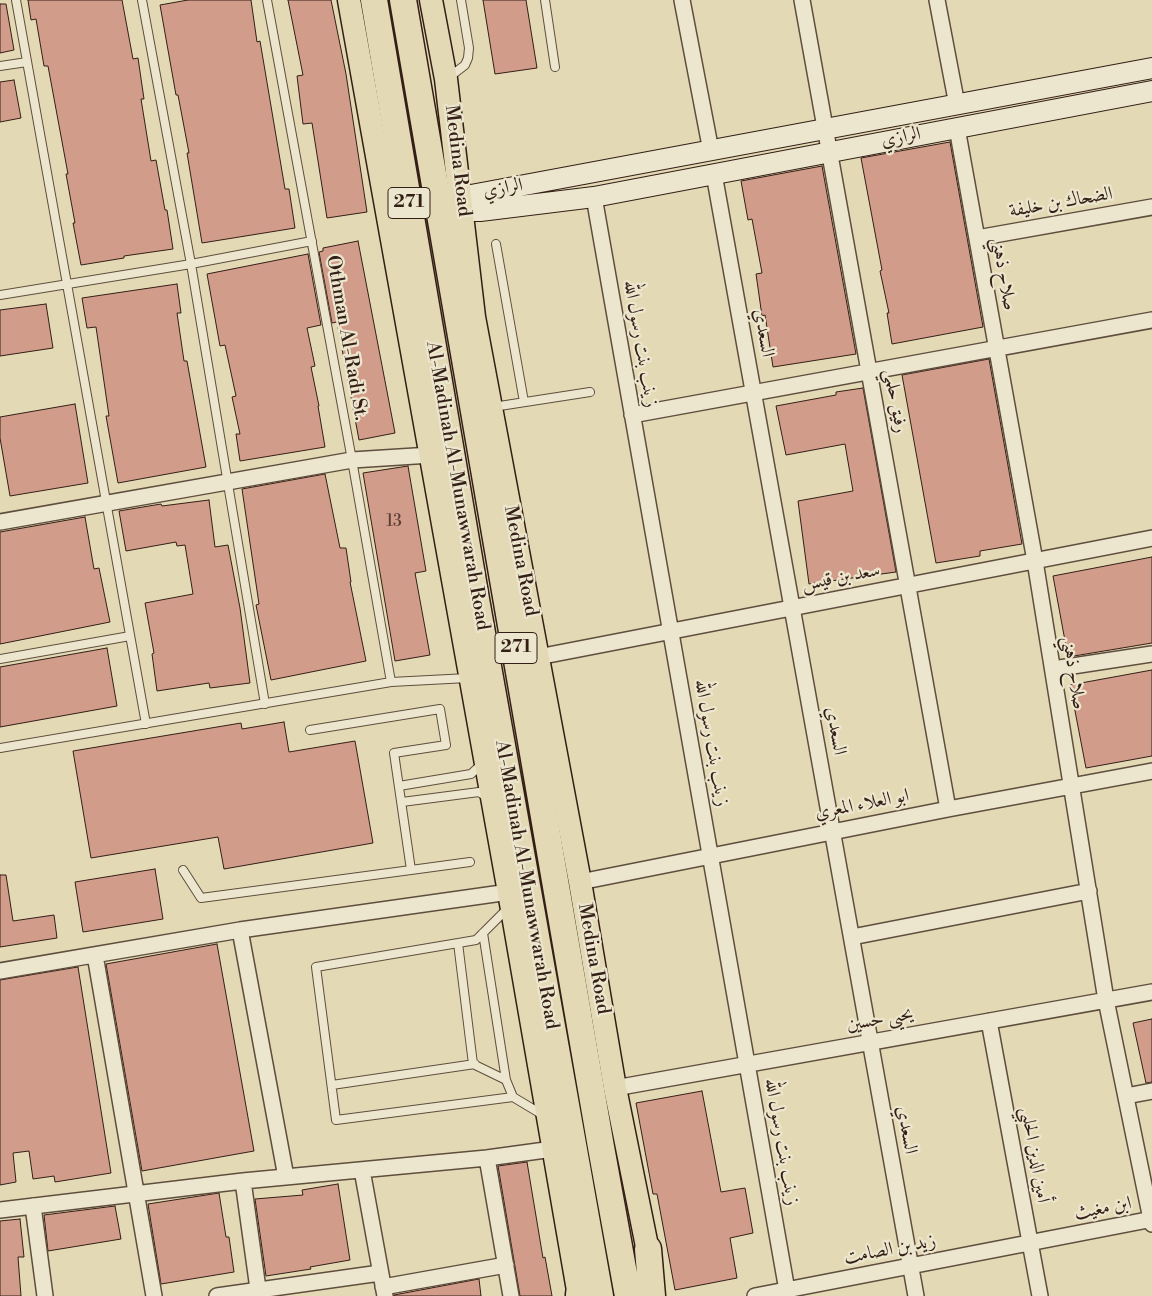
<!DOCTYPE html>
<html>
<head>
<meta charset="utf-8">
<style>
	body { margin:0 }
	canvas { display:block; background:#e3d9b4 }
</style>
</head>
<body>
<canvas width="1152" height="1296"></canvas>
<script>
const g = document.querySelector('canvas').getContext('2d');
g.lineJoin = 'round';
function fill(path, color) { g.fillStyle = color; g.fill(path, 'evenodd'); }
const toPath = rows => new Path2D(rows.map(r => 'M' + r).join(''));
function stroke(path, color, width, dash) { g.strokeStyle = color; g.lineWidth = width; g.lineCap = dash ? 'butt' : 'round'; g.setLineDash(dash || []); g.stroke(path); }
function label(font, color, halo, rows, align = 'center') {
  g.font = font + ' "Libre Bodoni",Amiri,serif'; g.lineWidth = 4.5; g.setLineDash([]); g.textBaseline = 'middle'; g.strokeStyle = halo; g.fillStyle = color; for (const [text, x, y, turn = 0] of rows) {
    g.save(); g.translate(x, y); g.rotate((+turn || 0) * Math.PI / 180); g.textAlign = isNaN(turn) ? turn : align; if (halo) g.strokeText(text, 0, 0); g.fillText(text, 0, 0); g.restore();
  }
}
const building = toPath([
	[28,0,122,0,133,59,138,58,144,99,141,99,151,161,156,160,165,210,167,210,173,249,124,256,124,258,81,265,73,223,75,223,66,174,68,174,48,66,44,66,36,19,31,20,28,0],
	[188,0,251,0,257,42,260,41,285,189,289,189,295,228,202,243,187,153,189,153,178,95,176,95,160,5,188,0],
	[288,0,331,0,346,74,367,212,327,218,312,123,303,124,297,76,303,75,288,0],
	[483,0,526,0,537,68,495,74,483,0],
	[0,4,6,4,14,50,0,53,0,4],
	[14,80,21,118,0,122,0,82,14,80],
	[950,142,983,327,892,344,887,313,889,313,880,271,882,270,861,158,950,142],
	[822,166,856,354,773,367,765,315,762,316,756,274,762,273,752,219,748,220,741,181,822,166],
	[358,241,395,433,359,440,337,322,332,323,319,252,323,251,323,248,358,241],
	[308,254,321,325,307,328,315,366,311,367,319,406,318,406,325,447,240,461,236,434,240,434,232,397,236,396,225,345,220,346,207,274,308,254],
	[177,284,181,313,177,313,184,361,187,361,206,467,118,483,106,416,109,416,96,327,87,328,82,298,177,284],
	[46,304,53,348,0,356,0,310,46,304],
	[989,359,1022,544,980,551,980,556,936,563,902,375,989,359],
	[863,388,896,572,809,584,798,501,853,491,845,444,786,455,776,406,836,395,836,392,863,388],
	[75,404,88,483,10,496,0,438,0,417,75,404],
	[408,466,426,571,415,573,430,655,395,661,363,473,408,466],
	[325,474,340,548,346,548,351,582,350,582,366,661,271,680,256,605,259,604,242,489,325,474],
	[209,500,215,547,228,545,240,608,250,683,210,688,209,683,157,691,152,654,154,653,145,603,193,594,185,545,177,546,176,542,126,551,119,511,161,504,162,506,209,500],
	[85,517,94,569,99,568,110,622,0,644,0,532,85,517],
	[1152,557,1152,643,1068,657,1053,576,1152,557],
	[107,648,117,706,0,727,0,667,107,648],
	[1152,670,1152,756,1086,768,1070,685,1152,670],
	[284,722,289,752,355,741,373,843,224,869,218,837,91,858,73,751,241,723,242,729,284,722],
	[155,869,163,919,83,932,75,882,155,869],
	[0,875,6,875,13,921,54,915,57,938,0,947,0,875],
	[217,944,254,1151,142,1171,106,964,217,944],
	[78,967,111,1173,55,1182,54,1176,33,1179,29,1151,13,1153,16,1182,0,1185,0,980,78,967],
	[1152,1019,1152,1082,1146,1083,1133,1023,1152,1019],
	[702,1091,721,1192,745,1188,753,1233,730,1238,737,1278,675,1290,657,1194,653,1194,636,1103,702,1091],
	[527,1162,543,1258,545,1257,552,1296,520,1296,498,1166,527,1162],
	[338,1184,350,1260,310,1267,311,1269,266,1276,255,1199,303,1195,302,1190,338,1184],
	[219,1193,226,1237,229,1237,234,1272,161,1284,148,1204,219,1193],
	[115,1206,121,1239,48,1251,44,1215,115,1206],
	[20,1219,24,1257,18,1257,21,1296,0,1296,0,1221,20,1219],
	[479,1279,481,1296,394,1296,394,1295,479,1279]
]);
fill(building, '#d29c8b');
stroke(building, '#331f16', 1);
const lane = toPath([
	[16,0,146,724],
	[142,0,191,264,265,704],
	[267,0,352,460,391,682],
	[545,0,555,67],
	[0,66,27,62],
	[448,78,465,65,468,58,469,48,461,0],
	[496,244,524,402],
	[0,295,191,264,312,241],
	[493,407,590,392],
	[0,659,130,636],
	[310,730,440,709,446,745,394,753,411,870,470,862],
	[0,748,391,682,468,678],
	[399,786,471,774,482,764],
	[402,802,479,792,487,797],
	[183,870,201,898,411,870],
	[508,908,476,940,316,967,336,1120,513,1097,543,1115],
	[483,933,506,1080,513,1097],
	[458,943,473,1064,506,1080],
	[332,1085,475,1064]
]);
const street = toPath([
	[682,0,711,151],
	[802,0,948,809],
	[937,0,957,105],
	[957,128,1035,561,1106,1000,1152,1224],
	[714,174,916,1296],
	[594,197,788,1296],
	[977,238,1152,207],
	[632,415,1152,320],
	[0,522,352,460,431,455],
	[538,657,1152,538],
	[1053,669,1152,654],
	[580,882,948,809,1152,771],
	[240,930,286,1177],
	[852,937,1089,891],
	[95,955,154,1296],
	[0,971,240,930,509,892],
	[989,1021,1040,1296],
	[615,1088,1152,992],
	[1126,1096,1152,1091],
	[487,1158,511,1296],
	[362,1170,385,1296],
	[243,1181,259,1296],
	[33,1206,45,1296],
	[0,1210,243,1181,487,1158,553,1149],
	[383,1287,506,1265],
	[217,1296,380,1273],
	[755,1296,1152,1219]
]);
const secondary = toPath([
	[1152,68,471,195,463,211,480,211,594,197,1152,91]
]);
const primary = toPath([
	[349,0,509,892,579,1296],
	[431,0,446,79,474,317,580,882,615,1088,651,1266]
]);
const highway = toPath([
	[374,0,477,605,600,1296],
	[403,0,601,1147,628,1296],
	[648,1249,652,1296],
	[579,1294,579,1296]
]);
stroke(lane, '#5f4e3e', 10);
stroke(street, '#5f4e3e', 18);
stroke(secondary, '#331f16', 22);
stroke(primary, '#331f16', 25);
stroke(highway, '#331f16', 29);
stroke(lane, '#ede6ce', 8);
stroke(street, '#ede6ce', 15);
stroke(secondary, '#ede6ce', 20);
stroke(primary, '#e3d9b4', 22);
stroke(highway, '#e3d9b4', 26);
label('16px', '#5b3e33', null, [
	["13",394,522]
]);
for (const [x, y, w] of [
	[409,203,42],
	[516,648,42]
]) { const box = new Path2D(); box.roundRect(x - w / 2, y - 15.5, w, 31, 4); g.fillStyle = '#ede6ce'; g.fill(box); stroke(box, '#331f16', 1); }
label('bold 18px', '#331f16', null, [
	["271",409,203],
	["271",516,648]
]);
label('19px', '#331f16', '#ede6ce', [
	["الرازي",901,138,-11],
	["Medina Road",457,161,83],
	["الرازي",503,189,-10],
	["الضحاك بن خليفة",1061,203,-10],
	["صلاح ذهني",1003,274,80],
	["السعدي",763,333,80],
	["Othman Al-Radi St.",346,338,80],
	["زينب بنت رسول الله",640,344,80],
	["رفيق حلمي",895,401,80],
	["Al-Madinah Al-Munawwarah Road",457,486,80],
	["Medina Road",520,561,79],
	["سعد بن قيس",841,578,-11],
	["صلاح ذهني",1073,673,81],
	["السعدي",835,731,80],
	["زينب بنت رسول الله",711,743,80],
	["ابو العلاء المعري",862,805,-11],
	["Al-Madinah Al-Munawwarah Road",526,885,80],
	["Medina Road",593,959,80],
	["يحيى حسين",880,1020,-10],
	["السعدي",906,1130,80],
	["زينب بنت رسول الله",781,1142,80],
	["أمين الدين الحلبي",1034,1155,80],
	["ابن مغيث",1103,1209,-11],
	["زيد بن الصامت",890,1250,-11]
]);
</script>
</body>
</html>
